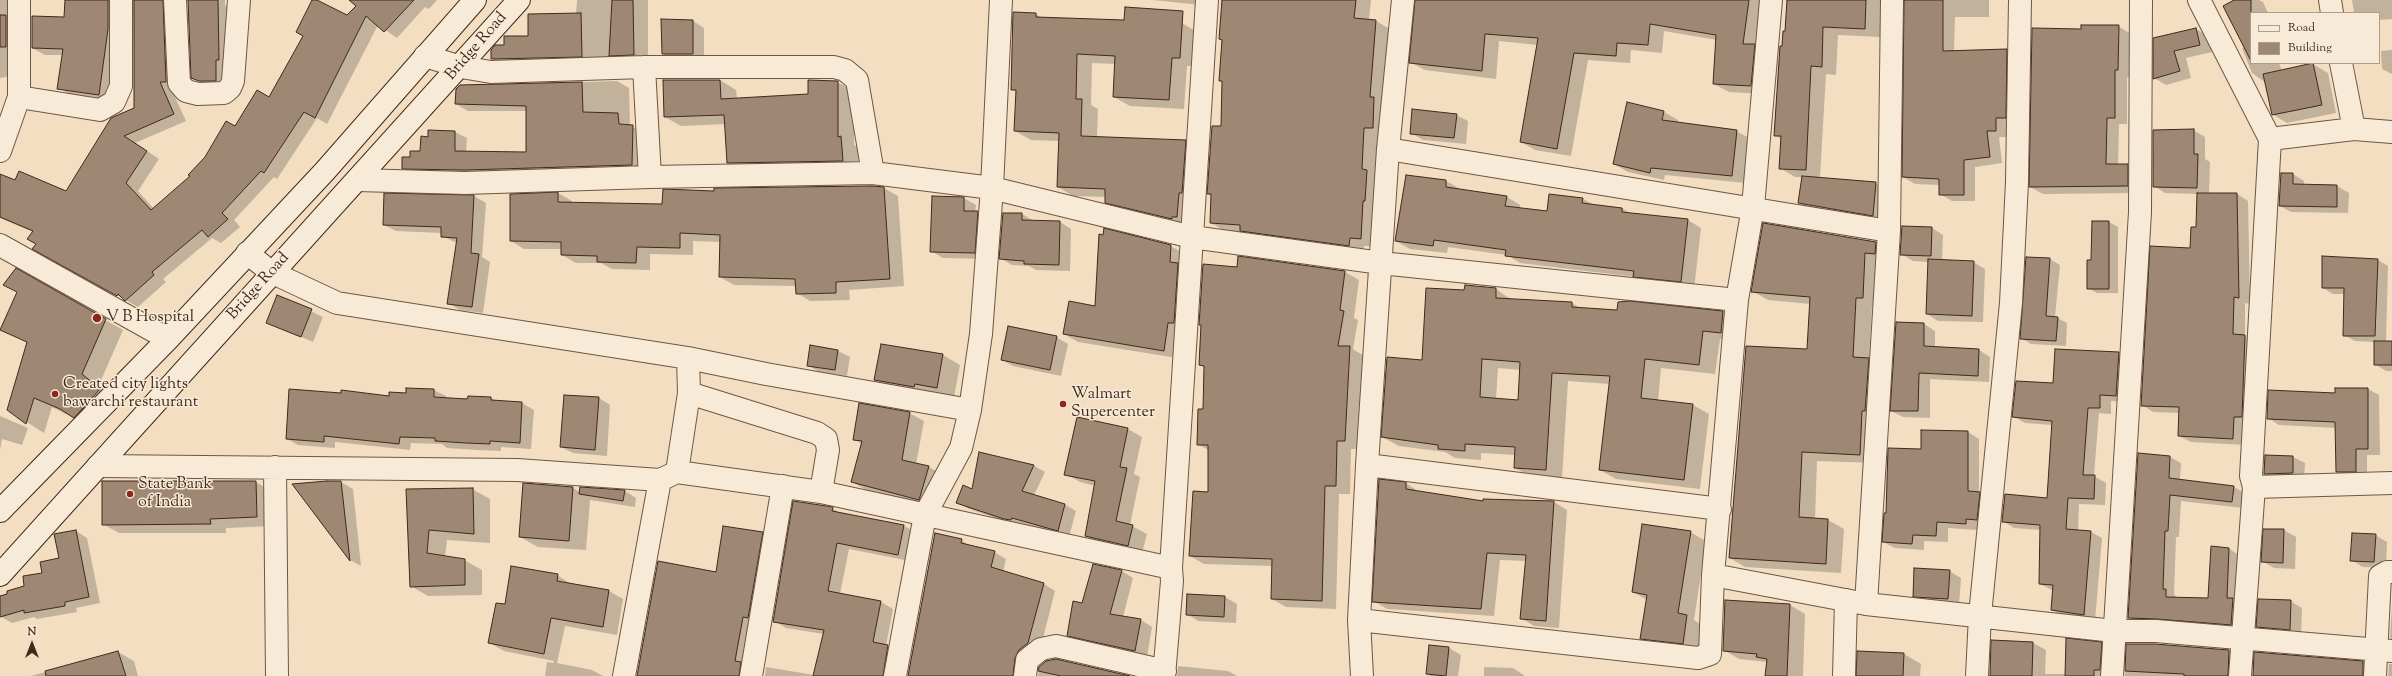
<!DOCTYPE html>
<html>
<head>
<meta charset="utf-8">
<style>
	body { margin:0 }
	#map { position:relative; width:2392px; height:676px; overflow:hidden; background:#f3dec2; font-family:"Sorts Mill Goudy",serif }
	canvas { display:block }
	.legend { position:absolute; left:2250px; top:12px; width:130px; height:52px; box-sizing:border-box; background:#f7ead7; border:1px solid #ae9c8d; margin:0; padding:5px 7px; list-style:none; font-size:12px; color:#41281d }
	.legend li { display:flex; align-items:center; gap:8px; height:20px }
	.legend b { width:20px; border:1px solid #ae9c8d }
	.north { position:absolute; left:12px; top:624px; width:40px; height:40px; -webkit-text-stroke:3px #f7ead7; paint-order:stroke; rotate:0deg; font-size:11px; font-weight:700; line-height:16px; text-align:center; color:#41281d }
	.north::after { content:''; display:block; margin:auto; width:14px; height:18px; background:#41281d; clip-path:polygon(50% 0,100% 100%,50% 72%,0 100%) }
</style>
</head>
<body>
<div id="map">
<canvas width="2392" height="676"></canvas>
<ul class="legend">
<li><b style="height:5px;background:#f7ead7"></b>Road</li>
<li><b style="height:11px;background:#9e8773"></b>Building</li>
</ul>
<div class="north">N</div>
</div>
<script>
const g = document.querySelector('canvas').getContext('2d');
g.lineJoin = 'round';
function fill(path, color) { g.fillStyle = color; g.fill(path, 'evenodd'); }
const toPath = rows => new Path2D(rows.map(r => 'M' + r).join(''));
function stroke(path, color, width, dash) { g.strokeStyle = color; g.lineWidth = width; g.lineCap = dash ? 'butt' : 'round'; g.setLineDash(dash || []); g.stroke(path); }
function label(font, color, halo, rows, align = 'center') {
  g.font = font + ' "Sorts Mill Goudy",serif'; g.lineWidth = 3; g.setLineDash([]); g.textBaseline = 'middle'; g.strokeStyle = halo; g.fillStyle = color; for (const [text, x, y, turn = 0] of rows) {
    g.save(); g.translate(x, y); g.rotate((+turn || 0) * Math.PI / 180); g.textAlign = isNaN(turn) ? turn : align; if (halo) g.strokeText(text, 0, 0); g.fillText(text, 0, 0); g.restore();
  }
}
fill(toPath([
	[0,0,15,0,15,75,0,78],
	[66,0,124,0,111,101,71,95,59,88,63,55,45,55,32,48,65,18],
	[133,0,177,0,171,88,186,121,135,143,159,159,138,191,154,209,191,176,235,128,270,98,304,36,313,0,348,16,363,0,437,0,429,9,425,7,397,38,378,25,327,124,317,118,277,179,274,177,234,220,240,227,221,243,212,238,163,279,166,282,138,307,34,248,38,244,33,232,0,218,0,186,16,182,66,192,135,109],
	[188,0,225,0,225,5,230,8,228,87,205,85,192,77],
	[577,0,648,0,648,63,507,67,492,59,505,46,576,14],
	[1153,0,1201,0,1201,5],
	[1228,0,1371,0,1369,20,1376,21,1390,29,1387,136,1378,135,1375,246,1364,246,1363,253,1255,239,1244,232,1225,231,1211,223,1212,196,1208,194,1222,127,1223,82,1220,80,1222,41,1220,39],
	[1416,0,1764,0,1765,94,1729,92,1714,84,1717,40,1664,31,1662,53,1631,50,1630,63,1588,60,1571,156,1535,150,1521,142,1538,45,1499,41,1496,79,1425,70,1410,62],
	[1788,0,1881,0,1880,37,1838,35,1836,75,1826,74,1820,178,1875,183,1887,190,1884,222,1810,210,1799,203,1803,177,1795,177,1780,168,1781,139,1775,135],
	[1905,0,1989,0,1989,17,1955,17,1954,51,2006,50,2018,57,2008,137,1999,137,2002,163,1975,167,1975,201,1952,201,1940,194,1940,185,1915,184,1903,177],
	[2236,0,2259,0,2263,2,2268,13,2251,13,2251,63,2279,63,2282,71,2313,64,2328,73,2336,113,2287,123,2272,114,2266,83,2252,73,2242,48,2245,47],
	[2352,0,2392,0,2392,19,2379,20,2379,13,2354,13],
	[1036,14,1042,18,1182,23,1197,32,1195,66,1187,66,1184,109,1130,106,1114,97,1116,64,1092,63,1091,105,1098,109,1097,137,1185,141,1201,150,1193,226,1121,211,1106,202,1106,197,1073,196,1058,187,1059,141,1031,140,1015,131,1017,92,1012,89],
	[693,21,704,28,704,61,675,61,663,54],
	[2118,26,2131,34,2131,77,2127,77,2127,124,2119,124,2118,165,2127,165,2140,172,2140,193,2043,194,2030,187,2082,30],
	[2196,29,2208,36,2212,52,2186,58,2191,78,2166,85,2154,78,2154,38],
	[2392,50,2392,74,2382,69,2381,51],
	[720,80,736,90,737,99,809,94,837,82,854,91,854,145,858,147,859,170,744,172,728,163,726,124,681,126,665,117],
	[617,81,629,88,630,126,644,132,643,171,415,175,403,168,411,158,421,152,428,138,429,131,455,132,467,138,466,153,527,153,527,111,468,111,456,104,460,86],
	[1627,104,1664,112,1678,120,1678,123,1736,131,1751,139,1746,183,1665,175,1664,180,1628,172,1614,164],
	[1456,115,1468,121,1466,144,1423,140,1411,133],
	[2193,130,2205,137,2205,159,2210,162,2209,194,2237,194,2248,201,2250,304,2245,303,2245,336,2256,342,2245,445,2191,442,2179,436,2180,413,2153,412,2142,405,2197,228,2198,194,2165,193,2154,186],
	[2293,174,2304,181,2304,185,2337,186,2349,193,2348,213,2291,212,2280,206],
	[1407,176,1446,181,1460,189,1507,197,1520,205,1520,209,1548,212,1583,199,1594,205,1622,208,1631,214,1688,220,1701,228,1694,289,1648,284,1636,277,1520,263,1507,255,1448,247,1447,253,1410,249,1396,241],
	[872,187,884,188,898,196,904,286,849,290,850,300,810,301,797,293,796,286,734,285,720,277,721,242,693,241,693,255,650,254,650,270,612,269,601,263,576,263,562,255,562,249,524,249,511,241,511,195,558,193,572,201,572,204,663,205,715,192],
	[385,194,474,196,486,203,482,257,490,262,483,313,460,310,448,303,457,243,442,236,442,233,396,231,384,225],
	[964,198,976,205,975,212,989,219,986,259,943,258,931,251],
	[1022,214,1034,221,1060,222,1071,229,1070,271,1036,270,1029,266,1012,265,1000,258],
	[2109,222,2118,227,2118,293,2097,293,2088,288,2092,261],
	[1932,228,1943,235,1942,260,1973,262,1985,269,1983,322,1938,321,1927,314,1929,262,1913,261,1901,254],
	[1875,242,1891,252,1878,307,1872,306,1869,360,1884,368,1876,463,1817,461,1815,519,1828,520,1844,529,1841,573,1745,567,1730,558,1808,350,1811,304,1768,300,1752,291],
	[1170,246,1184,253,1177,358,1078,342,1064,334],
	[2027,258,2050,259,2060,265,2055,317,2067,323,2066,346,2031,344,2021,338],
	[2378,260,2388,266,2386,342,2392,342,2392,371,2386,371,2375,364,2375,342,2355,341,2344,335,2345,294,2333,294,2323,288],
	[1238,268,1345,272,1359,280,1354,318,1358,320,1353,349,1364,356,1360,449,1351,449,1350,494,1339,494,1336,609,1286,607,1272,599,1273,566,1204,564,1190,556,1210,493,1210,451,1198,444,1204,410,1205,367,1200,365],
	[16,270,123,330,99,385,117,399,91,427,52,407,44,433,8,410,27,343,2,329,18,292],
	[1466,286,1496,289,1512,300,1572,303,1582,309,1618,311,1619,303,1723,312,1739,322,1737,341,1720,339,1715,374,1661,368,1658,401,1693,405,1709,414,1700,489,1616,479,1600,470,1610,384,1568,381,1562,479,1531,477,1515,468,1516,455,1481,453,1481,460,1455,458,1445,452,1399,446,1382,437,1423,361,1465,291],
	[1498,368,1521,370,1519,401,1496,399],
	[278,296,323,317,313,342,267,322],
	[1924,324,1935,331,1935,348,1979,350,1990,357,1989,382,1930,379,1930,418,1903,417,1891,411],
	[1056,337,1068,344,1061,376,1013,366,1002,360],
	[811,346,838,351,850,357,847,376,819,372,808,365],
	[2119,353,2130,359,2127,402,2111,401,2111,414,2099,413,2094,476,2106,483,2105,505,2079,504,2078,531,2091,532,2102,538,2095,621,2063,616,2052,610,2054,591,2040,584,2041,530,2014,528,2003,521,2048,499,2053,425,2025,423,2013,416,2054,384],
	[943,355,960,365,954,397,892,390,875,380],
	[2368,389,2379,395,2380,455,2367,455,2367,478,2349,478,2337,472,2336,428,2279,425,2268,418,2336,394],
	[434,390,446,396,446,399,491,398,498,402,522,403,534,410,531,449,501,447,501,451,478,450,447,448,442,444,411,443,410,450,335,442,335,448,298,445,287,439,389,397],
	[599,398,610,405,607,456,573,453,561,447],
	[909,413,924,421,916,464,929,467,943,475,933,507,866,490,852,482,862,444,854,439],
	[0,416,28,428,22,445,2,439,0,450],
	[1078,418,1128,429,1142,437,1134,474,1140,477,1130,525,1147,534,1142,553,1100,544,1086,536,1095,486,1080,482,1066,474],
	[1968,432,1979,439,1979,493,1991,499,1988,526,1978,525,1977,530,1948,528,1948,542,1924,541,1924,550,1895,548,1883,542,1887,514,1922,450],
	[2139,454,2170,457,2181,463,2180,480,2234,487,2245,493,2243,508,2181,501,2179,537,2176,537,2174,594,2177,598,2209,599,2228,548,2239,555,2242,631,2140,624,2129,618],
	[2266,456,2293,457,2305,463,2304,480,2276,480,2265,474],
	[1033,465,1045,472,1034,495,1064,504,1076,511,1069,537,1024,524,1023,526,1017,525,969,509,958,502,973,490],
	[1380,480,1406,483,1419,492,1484,502,1554,502,1567,510,1559,628,1534,626,1521,618,1527,561,1500,560,1494,616,1387,609,1374,601],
	[256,482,272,492,273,526,226,528,226,533,119,533,103,524],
	[341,482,353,489,361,566,350,560,294,485],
	[573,488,580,492,625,491,636,498,635,507,590,500,586,550,538,547,520,537],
	[472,489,490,499,490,543,447,540,445,557,464,560,482,570,482,595,428,596,411,586,407,490],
	[832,508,842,514,904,526,916,532,910,561,849,549,840,594,881,602,893,609,886,646,900,653,895,676,765,676,766,667,814,675,824,634,786,628,774,621],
	[2284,530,2296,537,2295,569,2274,568,2262,561],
	[76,531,87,538,100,603,76,608,77,612,37,619,34,617,12,623,0,616,0,596,26,586,60,559],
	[1690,532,1706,541,1694,620,1702,625,1698,652,1657,647,1641,638,1647,600,1633,592],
	[762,533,774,540,752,676,639,676,717,573],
	[2375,535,2387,542,2386,568,2363,567,2351,560],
	[961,540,972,547,994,552,1006,559,1003,572,1044,584,1055,591,1040,650,1025,676,909,676],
	[1122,571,1133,578,1123,617,1141,620,1152,627,1147,657,1079,642,1068,635,1083,604],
	[1949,571,1961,578,1959,605,1925,603,1914,596],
	[557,575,571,584,609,591,623,599,617,635,565,626,557,663,592,670,603,676,545,676,547,662,553,663,554,661,504,651,490,643,506,606],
	[1188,595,1225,597,1237,604,1236,623,1198,621,1187,614],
	[2290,601,2302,608,2301,636,2269,633,2257,626],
	[1726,602,1790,605,1805,614,1803,676,1766,676,1767,662,1739,659,1724,650],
	[2392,606,2392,639,2390,638],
	[2033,643,2046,650,2045,674,2066,674,2101,643,2114,651,2114,676,1991,676],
	[2127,644,2155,644,2229,651,2242,658,2241,676,2125,676],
	[1430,646,1449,648,1461,655,1458,676,1431,676,1427,674],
	[118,652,134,661,138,676,31,676],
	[1904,654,1921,664,1920,676,1857,676],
	[2363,662,2375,669,2375,676,2253,676],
	[2389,664,2392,664,2392,676,2388,676],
	[1178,666,1228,671,1237,676,1177,676],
	[1040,667,1126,676,1038,676],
	[1484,667,1513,668,1525,676,1484,676]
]), '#0003');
const building = toPath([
	[65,0,108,0,108,29,99,95,57,89,63,49,32,48,32,16,64,17,65,0],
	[134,0,163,0,166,82,160,82,174,114,124,136,147,151,126,183,151,210,190,176,188,175,205,157,226,121,235,126,257,90,269,97,303,36,296,32,312,0,317,0,347,15,356,6,349,0,414,0,384,32,366,16,315,118,304,112,264,173,261,171,222,213,228,219,208,237,202,230,152,272,154,275,125,301,118,294,117,296,32,249,36,244,27,239,33,231,0,217,0,174,15,180,19,171,66,191,111,118,134,108,134,0],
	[188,0,218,0,219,60,216,60,216,81,199,81,191,78,188,0],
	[612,0,633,0,634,55,609,56,612,0],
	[1222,0,1356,0,1354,18,1376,20,1370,97,1374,97,1373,128,1364,128,1362,169,1367,170,1365,201,1363,201,1361,239,1350,238,1349,246,1240,231,1240,225,1210,223,1211,194,1207,194,1212,126,1221,126,1222,81,1219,81,1222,40,1219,39,1222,0],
	[1415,0,1749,0,1743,44,1755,44,1751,86,1713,84,1716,35,1650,24,1648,45,1617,43,1616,56,1574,53,1557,149,1520,142,1538,38,1485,34,1482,71,1409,63,1415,0],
	[1787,0,1866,0,1865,29,1823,27,1822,67,1811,66,1806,170,1779,169,1781,136,1774,136,1780,46,1782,46,1783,31,1785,31,1787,0],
	[1904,0,1943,0,1943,51,2007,49,2006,118,1996,118,1996,131,1987,131,1990,157,1964,160,1964,195,1939,195,1939,179,1902,177,1904,0],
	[2234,0,2251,0,2251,61,2223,6,2234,0],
	[1125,7,1183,11,1180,58,1172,58,1169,100,1113,97,1115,56,1077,54,1076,99,1082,99,1081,136,1186,140,1182,193,1179,193,1177,217,1172,217,1172,219,1105,203,1105,189,1057,187,1059,133,1014,131,1016,90,1011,90,1013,12,1036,13,1036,17,1124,20,1125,7],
	[581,13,582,57,491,59,491,50,495,45,504,45,504,36,528,36,528,14,581,13],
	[0,15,6,15,6,47,0,47,0,15],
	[661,19,693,20,693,54,662,54,661,19],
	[2081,25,2119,25,2118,70,2115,70,2115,118,2107,118,2106,164,2128,164,2128,186,2029,187,2032,28,2081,29,2081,25],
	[2196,28,2200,45,2174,51,2180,71,2153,79,2153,38,2196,28],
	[2313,63,2322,105,2272,115,2263,74,2313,63],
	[663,80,720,80,721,99,808,94,808,80,838,81,838,137,841,136,843,161,727,163,724,115,664,117,663,80],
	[582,82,583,112,618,113,619,124,633,125,632,165,465,170,402,169,402,157,410,157,410,151,420,151,421,136,428,137,428,130,455,131,455,151,526,152,526,106,455,104,456,89,460,85,582,82],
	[1627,102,1664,111,1662,120,1737,130,1732,176,1651,168,1650,173,1613,164,1627,102],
	[1412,109,1457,114,1454,138,1410,134,1412,109],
	[2194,129,2194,154,2198,154,2197,188,2153,187,2153,130,2194,129],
	[2281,173,2293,173,2293,184,2337,185,2337,207,2279,206,2281,173],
	[1406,175,1446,180,1446,187,1507,196,1505,206,1547,211,1549,194,1583,198,1582,203,1622,208,1622,212,1688,219,1681,282,1633,277,1634,271,1505,256,1506,250,1434,240,1433,246,1395,241,1406,175],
	[1802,176,1876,182,1873,216,1798,203,1802,176],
	[872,186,884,187,890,279,836,282,836,293,796,294,795,279,719,277,720,235,680,233,680,248,637,247,636,263,597,262,597,256,561,255,561,242,510,241,510,194,558,192,558,202,662,204,663,189,714,191,714,188,872,186],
	[384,193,474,195,471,253,479,254,472,307,447,304,457,238,441,237,441,227,383,225,384,193],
	[2197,193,2237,193,2239,298,2234,297,2233,334,2245,335,2242,417,2234,417,2233,439,2178,436,2179,407,2141,406,2150,246,2190,248,2191,227,2196,227,2197,193],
	[932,196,964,197,964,211,978,211,975,253,930,252,932,196],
	[1003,213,1022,213,1022,220,1060,221,1059,265,1024,264,1024,261,999,259,1003,213],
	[2092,221,2109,221,2109,289,2087,289,2087,260,2091,260,2092,221],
	[1763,223,1876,242,1875,254,1865,253,1863,298,1856,298,1853,357,1869,358,1865,411,1862,411,1860,455,1802,452,1799,517,1828,519,1826,564,1729,558,1746,346,1807,349,1810,297,1751,292,1763,223],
	[1902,226,1932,227,1931,256,1900,255,1902,226],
	[1104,228,1171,245,1170,262,1178,263,1174,323,1168,323,1164,351,1063,334,1069,301,1095,306,1099,234,1103,235,1104,228],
	[1238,256,1345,271,1340,310,1344,311,1338,346,1350,346,1345,441,1337,441,1336,486,1325,486,1322,601,1271,599,1272,559,1189,556,1193,491,1208,492,1208,445,1197,445,1198,409,1203,409,1204,366,1199,365,1201,325,1199,325,1203,264,1237,267,1238,256],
	[2322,256,2378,259,2375,336,2343,336,2344,288,2322,288,2322,256],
	[2026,257,2050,258,2046,316,2058,317,2056,341,2020,339,2026,257],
	[1928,259,1974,261,1972,316,1926,314,1928,259],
	[16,268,106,319,82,374,100,389,74,418,60,409,34,398,26,424,7,410,27,342,0,330,17,292,3,285,16,268],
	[1465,285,1496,288,1496,298,1572,302,1572,307,1617,310,1618,302,1630,301,1723,311,1721,333,1703,331,1699,365,1645,359,1641,398,1693,404,1684,480,1599,470,1610,376,1552,373,1546,470,1514,468,1515,447,1465,444,1465,451,1438,449,1438,445,1381,437,1387,357,1422,360,1426,288,1464,290,1465,285],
	[1482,359,1520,362,1518,400,1480,397,1482,359],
	[277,295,312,309,301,337,266,323,277,295],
	[1896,322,1924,323,1924,346,1979,349,1978,376,1919,373,1918,411,1890,411,1896,322],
	[1008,326,1057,336,1050,370,1001,360,1008,326],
	[2374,341,2392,341,2392,365,2374,365,2374,341],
	[881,344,943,354,937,388,915,384,914,387,874,380,881,344],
	[810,345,838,350,835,370,807,366,810,345],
	[2055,349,2119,352,2116,396,2100,395,2100,408,2088,408,2083,475,2095,475,2094,499,2068,498,2066,529,2091,531,2084,615,2051,610,2053,585,2039,584,2040,525,2002,522,2005,494,2047,498,2052,421,2012,417,2016,381,2053,383,2055,349],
	[406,388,434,389,434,397,467,399,468,396,491,397,491,400,522,402,520,443,490,441,490,444,466,443,435,441,435,438,400,437,399,444,324,436,324,442,286,439,289,389,341,393,341,390,389,396,389,392,406,393,406,388],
	[2335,388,2368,388,2368,449,2356,449,2356,472,2336,472,2335,422,2267,419,2268,390,2335,393,2335,388],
	[564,395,599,397,595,450,560,447,564,395],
	[859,403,910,412,902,460,929,466,919,500,851,482,862,441,853,440,859,403],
	[1077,417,1128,428,1120,467,1127,468,1116,521,1133,525,1128,546,1085,536,1095,481,1064,475,1077,417],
	[1921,430,1968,431,1968,491,1980,492,1977,520,1966,519,1966,524,1937,522,1936,536,1913,535,1912,544,1882,542,1884,513,1886,513,1888,448,1921,449,1921,430],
	[979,452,1034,465,1022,491,1065,504,1058,531,1012,518,1011,520,1004,519,956,503,963,485,972,489,979,452],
	[2138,453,2170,456,2169,478,2234,486,2232,502,2170,495,2168,531,2165,531,2163,589,2166,589,2166,597,2208,598,2211,546,2229,548,2227,598,2233,598,2231,625,2157,619,2128,618,2138,453],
	[2265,455,2293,456,2293,473,2264,474,2265,455],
	[1379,479,1406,482,1406,489,1483,501,1483,499,1554,501,1546,621,1520,619,1526,555,1487,553,1481,609,1372,602,1379,479],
	[102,481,256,481,257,517,210,519,211,524,102,525,102,481],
	[327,481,341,481,350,561,292,484,327,481],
	[523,483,573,487,569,541,519,537,523,483],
	[580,487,625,490,623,501,579,494,580,487],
	[473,488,474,534,429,530,427,553,465,559,465,585,410,587,406,489,473,488],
	[793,501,833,507,832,511,904,525,898,555,837,543,828,591,881,601,873,642,888,645,883,676,813,676,824,630,773,622,793,501],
	[1642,524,1691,531,1678,613,1687,615,1683,644,1640,639,1647,595,1632,592,1642,524],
	[723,526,763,532,748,618,743,617,735,661,741,662,739,676,637,676,658,561,716,572,723,526],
	[2263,529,2284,529,2283,563,2261,562,2263,529],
	[76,530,89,597,65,602,65,606,24,613,24,610,0,617,0,596,7,594,7,591,24,586,23,576,42,573,40,562,59,558,54,534,76,530],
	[935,533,962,539,961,543,995,551,991,567,1044,583,1028,643,1019,650,1015,658,1013,676,908,676,935,533],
	[2352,533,2376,534,2374,562,2350,561,2352,533],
	[1093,564,1122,570,1110,614,1141,619,1135,651,1067,636,1073,601,1082,603,1093,564],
	[511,566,558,574,557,581,609,590,603,627,551,618,544,654,488,643,496,603,505,604,511,566],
	[1914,568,1950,570,1948,599,1913,597,1914,568],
	[1187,594,1225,596,1224,617,1186,615,1187,594],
	[2258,599,2291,600,2290,630,2256,627,2258,599],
	[1725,600,1790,604,1787,676,1765,676,1767,659,1756,657,1757,654,1723,651,1725,600],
	[2066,638,2102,642,2100,670,2094,670,2094,676,2065,676,2066,638],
	[1991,640,2033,642,2032,676,1990,676,1991,640],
	[2126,644,2155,644,2229,650,2228,676,2184,676,2184,674,2125,671,2126,644],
	[1429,645,1449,647,1446,676,1426,674,1429,645],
	[118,651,126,676,46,676,45,671,118,651],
	[1857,651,1904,653,1903,676,1856,676,1857,651],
	[2254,652,2363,661,2363,676,2253,676,2254,652],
	[1056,659,1130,676,1061,676,1038,671,1039,667,1046,661,1056,659]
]);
fill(building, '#9e8773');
stroke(building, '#41281d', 1);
const street = toPath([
	[175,0,179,83,186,91,198,94,224,93,230,88,233,81,239,0],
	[2199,0,2270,139,2251,476,2254,487,2240,676],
	[2330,0,2332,13],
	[425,56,461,67,491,72,644,67,834,67,845,70,857,80,873,173],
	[2341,63,2354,129,2392,132],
	[644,67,650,177],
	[19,97,100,110,114,102,121,86,121,0],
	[2270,139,2354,129],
	[1388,149,1889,231],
	[0,151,19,97,19,0],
	[357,180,465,183,650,177,873,173,992,188,1192,237,1381,263,1737,300],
	[0,245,168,339],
	[247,253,271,272,337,303,688,358,766,374,970,410],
	[689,393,817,433,826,439,828,450,821,492],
	[1367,465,1720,509],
	[98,466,517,470,660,480,677,472,821,492,1171,568],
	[275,467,277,676],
	[677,472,689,393,688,358],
	[2254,487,2392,483],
	[1713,575,1866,604,2114,631,2156,631,2392,651],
	[1866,604,1889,231,1892,0],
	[1359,620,1698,658,1710,654,1713,575,1737,300,1753,207,1771,0],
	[624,676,660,480],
	[751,676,783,486],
	[895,676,925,515,961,448,970,410,981,334,992,188,1001,0],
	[1025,676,1027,660,1041,649,1056,646,1165,671],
	[1164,676,1172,581,1171,568,1207,0],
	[1362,676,1359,620,1367,465,1388,149,1403,0],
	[1844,676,1846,600],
	[1977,676,1980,615,2011,303,2017,182,2020,0],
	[2112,676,2140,212,2141,0],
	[2375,676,2380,576,2387,572,2392,572]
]);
const secondary = toPath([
	[0,511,168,339,325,171,475,0],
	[0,575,519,0]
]);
stroke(street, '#6e5646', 24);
stroke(secondary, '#41281d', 24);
stroke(street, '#f7ead7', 22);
stroke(secondary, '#f7ead7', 22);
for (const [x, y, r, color] of [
	[97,318,5,"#8f2418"],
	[55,394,4,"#8f2418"],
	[1063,404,4,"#8f2418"],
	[130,494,4,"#8f2418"]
]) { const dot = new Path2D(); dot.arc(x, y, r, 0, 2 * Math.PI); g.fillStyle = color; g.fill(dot); stroke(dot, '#f7ead7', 1.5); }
label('16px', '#41281d', '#f7ead7', [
	["Bridge Road",477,47,-49],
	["Bridge Road",259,287,-48]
]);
label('16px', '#41281d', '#f7ead7', [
	["V B Hospital",106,318],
	["Created city lights",63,385],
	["bawarchi restaurant",63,403],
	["Walmart",1071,395],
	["Supercenter",1071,413],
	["State Bank",138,485],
	["of India",138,503]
], 'left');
</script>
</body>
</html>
